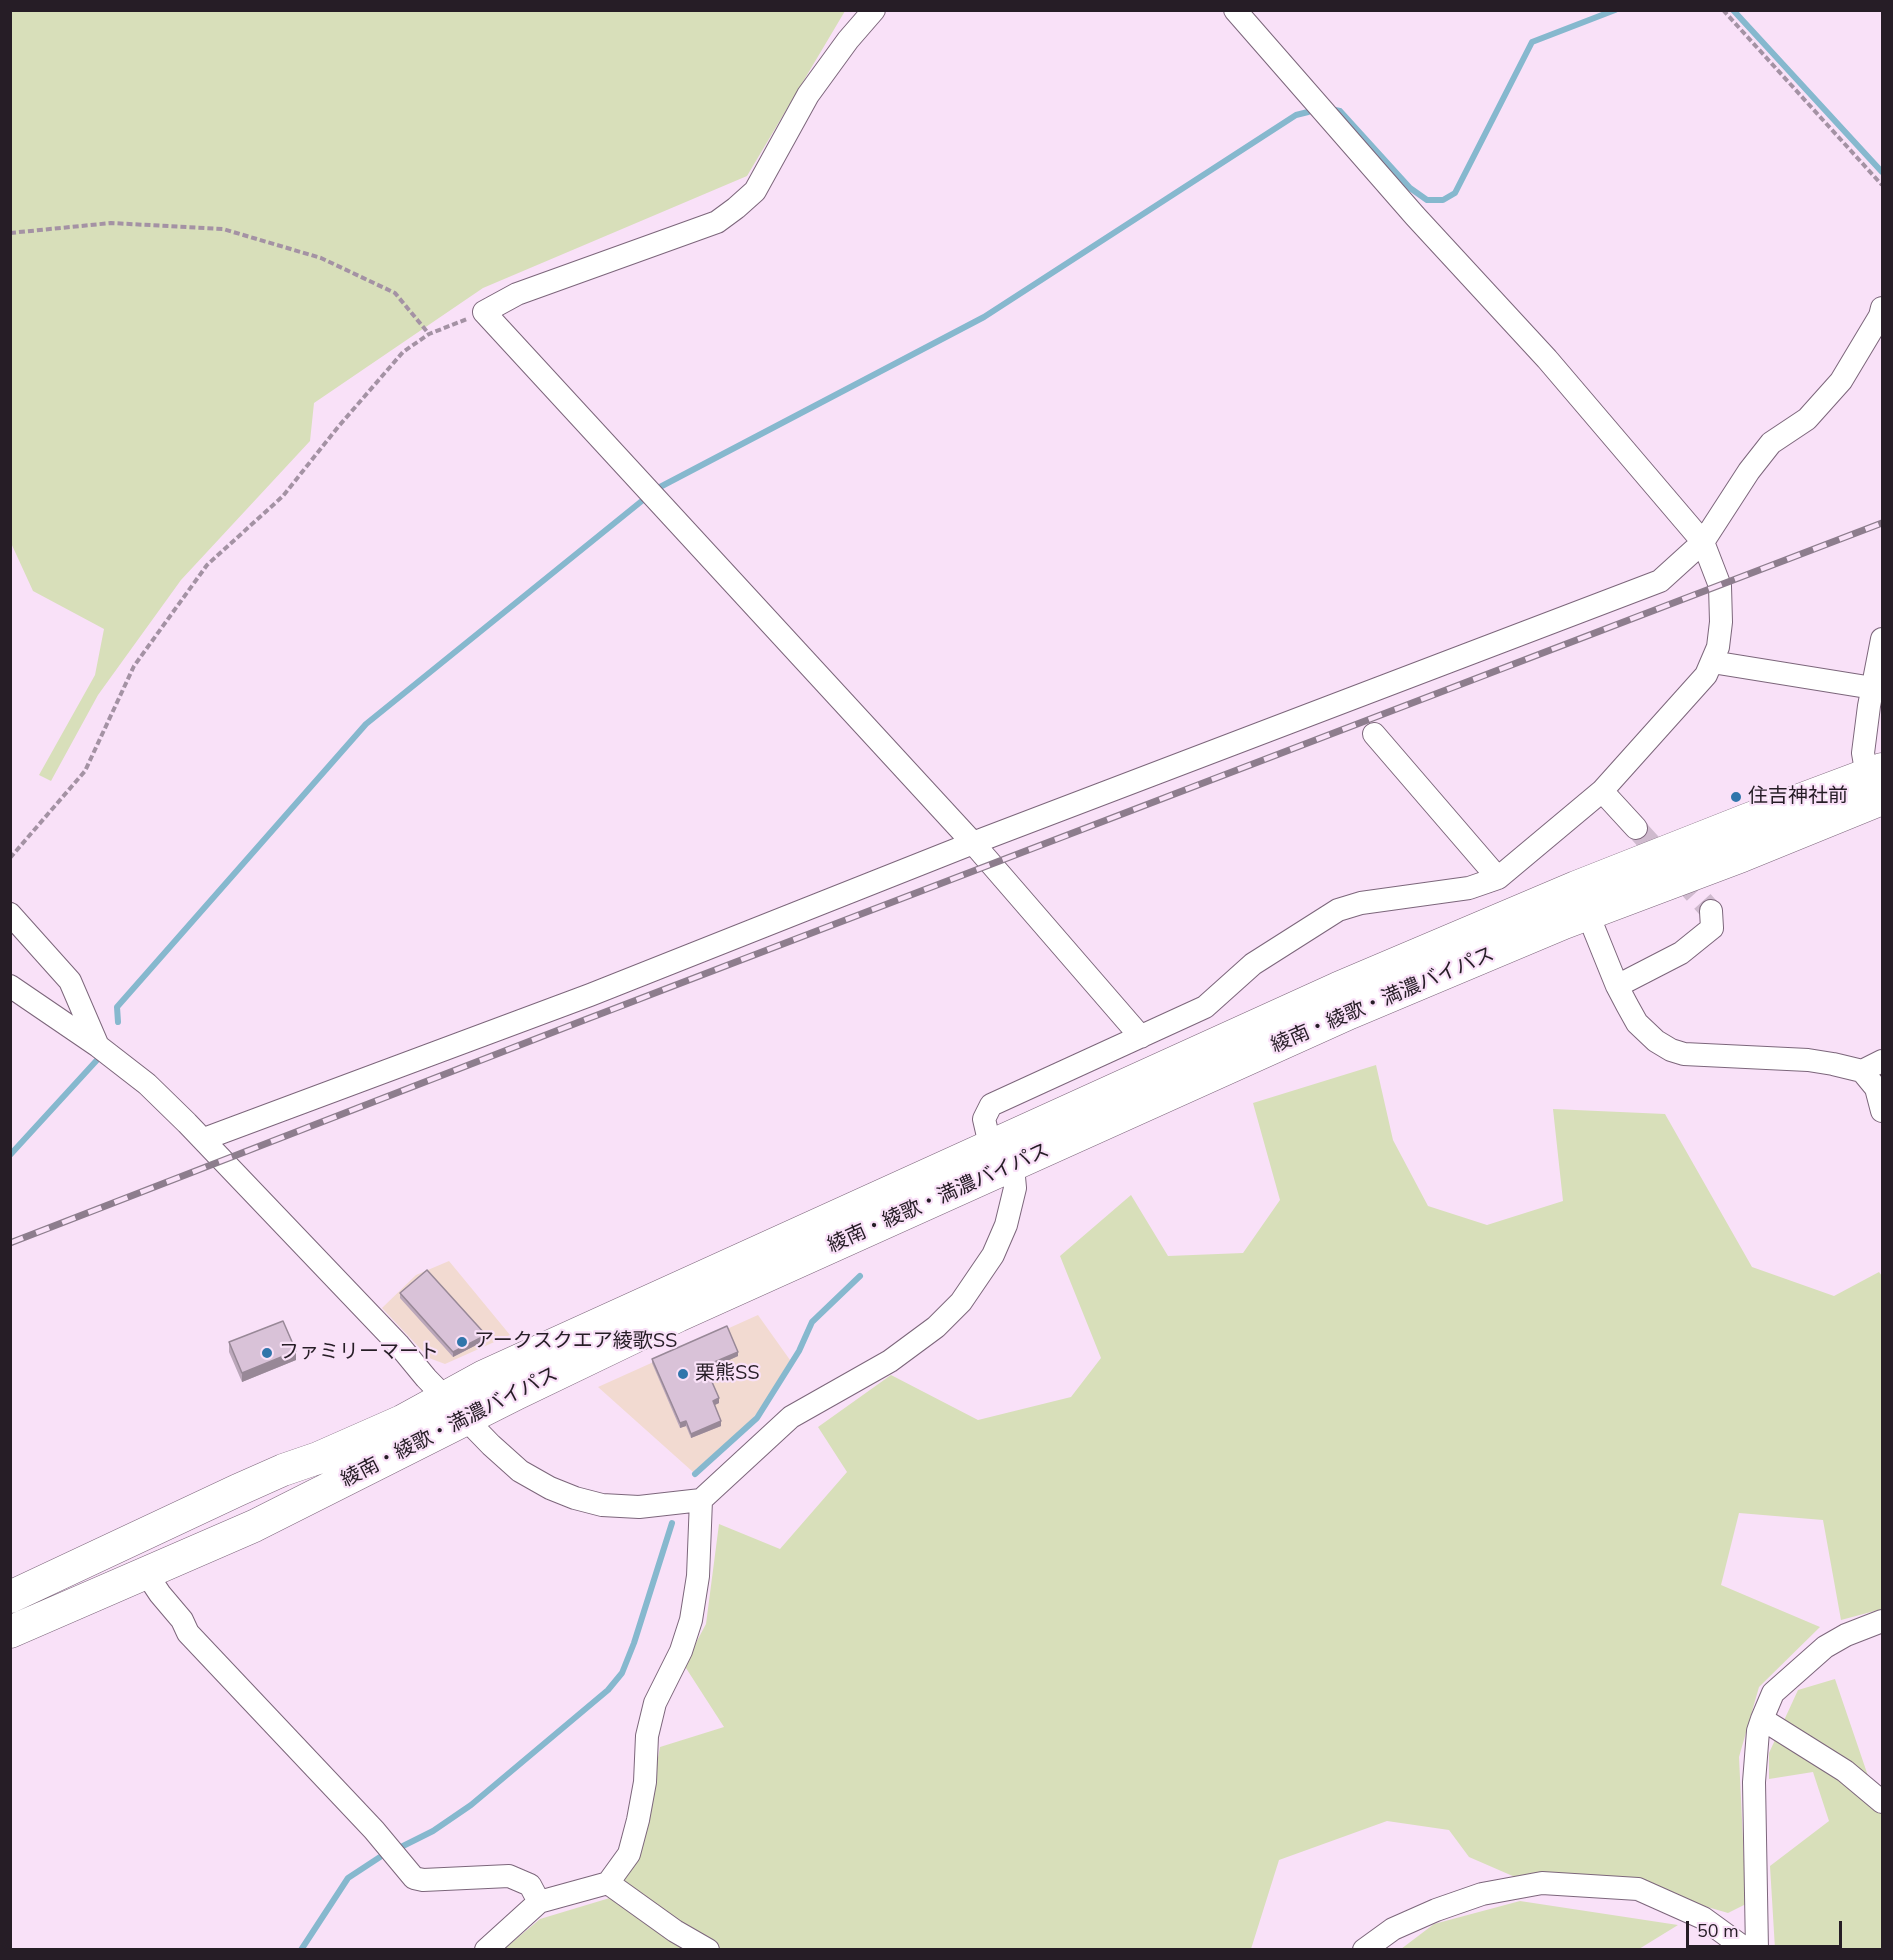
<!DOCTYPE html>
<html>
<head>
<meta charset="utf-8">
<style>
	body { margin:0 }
	#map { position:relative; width:1893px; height:1960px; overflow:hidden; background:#f9e1f8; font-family:"Nunito Sans",sans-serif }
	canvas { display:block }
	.frame { position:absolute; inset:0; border:12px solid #261d26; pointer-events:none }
	.scale { position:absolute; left:1686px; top:1921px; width:156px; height:27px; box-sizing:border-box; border:3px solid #261d26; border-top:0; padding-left:8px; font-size:18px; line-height:21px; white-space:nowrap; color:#261d26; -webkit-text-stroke:4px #f9e1f8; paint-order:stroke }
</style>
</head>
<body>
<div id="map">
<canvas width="1893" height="1960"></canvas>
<div class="frame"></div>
<div class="scale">50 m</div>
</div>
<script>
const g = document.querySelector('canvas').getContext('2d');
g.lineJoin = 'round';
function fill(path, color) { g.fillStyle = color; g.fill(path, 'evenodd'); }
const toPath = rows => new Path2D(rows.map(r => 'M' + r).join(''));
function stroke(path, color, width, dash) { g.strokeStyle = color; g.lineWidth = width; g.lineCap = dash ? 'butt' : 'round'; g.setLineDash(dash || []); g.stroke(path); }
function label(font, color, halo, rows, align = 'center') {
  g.font = font + ' "Nunito Sans","Noto Sans JP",sans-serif'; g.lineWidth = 4.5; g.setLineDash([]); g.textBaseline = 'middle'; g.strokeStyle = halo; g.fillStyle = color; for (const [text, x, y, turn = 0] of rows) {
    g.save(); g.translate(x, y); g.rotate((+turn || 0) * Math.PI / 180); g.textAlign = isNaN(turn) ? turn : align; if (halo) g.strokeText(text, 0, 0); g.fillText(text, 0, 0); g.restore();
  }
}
fill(toPath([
	[449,1261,510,1335,445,1364,429,1358,382,1308,416,1275],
	[758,1315,790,1360,761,1409,740,1432,693,1472,598,1387]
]), '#f2dad1');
fill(toPath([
	[10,11,11,10,845,11,747,176,483,288,314,403,310,441,181,580,98,695,51,781,39,775,95,675,104,629,33,591,11,543],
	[1376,1065,1393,1140,1428,1206,1487,1225,1563,1201,1553,1109,1665,1114,1752,1267,1834,1296,1879,1272,1882,1276,1882,1609,1841,1620,1823,1520,1739,1513,1721,1585,1820,1627,1759,1687,1739,1757,1746,1904,1728,1913,1605,1877,1515,1877,1469,1857,1449,1830,1387,1821,1279,1860,1251,1949,503,1950,540,1919,613,1897,645,1827,660,1747,724,1727,684,1665,706,1624,719,1524,780,1549,847,1472,818,1427,891,1375,978,1420,1071,1397,1101,1358,1060,1256,1131,1195,1168,1256,1243,1253,1280,1200,1253,1103],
	[1835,1679,1882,1817,1882,1949,1775,1949,1770,1866,1829,1821,1813,1772,1769,1779,1769,1753,1798,1690],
	[1520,1901,1678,1925,1639,1949,1401,1949,1434,1924]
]), '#d8dfba');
stroke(toPath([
	[1733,10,1882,172],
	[1335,110,1340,111,1410,188,1427,200,1443,200,1455,193,1532,42,1615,10],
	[660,487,984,317,1296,115,1308,112],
	[118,1022,117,1007,366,724,643,500],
	[10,1155,97,1060],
	[695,1474,757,1418,799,1351,812,1322,860,1276],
	[401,1847,433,1831,471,1805,608,1690,622,1673,634,1643,672,1523],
	[301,1950,348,1878,380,1857]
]), '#86b8ce', 6);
stroke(toPath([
	[1636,828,1711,911]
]), '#cfbace', 22, [22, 11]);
const minor = toPath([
	[874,10,848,40,808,95,755,191,736,208,717,222,517,294,484,312,973,843,1141,1037],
	[1235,10,1415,216,1547,359,1703,542,1720,586,1721,622,1718,647,1706,675,1602,791,1498,878,1374,734],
	[1712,662,1873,688],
	[1867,776,1863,753,1869,706,1882,639],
	[1602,791,1636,828],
	[1583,902,1617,986,1627,1005,1637,1023,1656,1041,1671,1050,1684,1054,1808,1060,1833,1064,1862,1071,1876,1088,1882,1111],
	[10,914,70,981,98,1046],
	[10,986,98,1046,147,1084,187,1123,398,1344,426,1378,491,1445,520,1471,550,1488,575,1498,602,1505,639,1507,701,1500],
	[1617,986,1681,953,1712,928,1711,911],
	[1862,1071,1882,1061],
	[204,1139,590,995,973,843,1660,581,1703,542,1749,471,1771,443,1807,419,1841,381,1880,316,1882,308],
	[990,1145,984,1119,991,1105,1205,1007,1253,964,1338,910,1361,903,1469,888,1498,878],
	[146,1573,160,1594,182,1620,188,1633,374,1830,414,1878,423,1880,509,1876,530,1885,539,1902],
	[1762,1719,1845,1771,1882,1802],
	[608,1883,675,1931,708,1950],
	[486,1950,539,1902,608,1883,629,1854,638,1820,645,1782,647,1736,655,1703,681,1651,691,1620,698,1576,701,1500,791,1417,890,1361,936,1327,961,1302,993,1255,1006,1225,1015,1188,1013,1166],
	[1364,1950,1393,1929,1436,1910,1482,1894,1542,1883,1638,1889,1703,1918,1747,1950],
	[1757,1950,1754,1782,1758,1731,1762,1719,1773,1693,1825,1647,1846,1635,1882,1621]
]);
const highway = toPath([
	[10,1597,238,1490,283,1470,318,1458,402,1421,484,1376,1338,988,1576,887,1746,820,1882,769],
	[10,1632,254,1526,516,1394,678,1316,1350,1013,1564,923,1742,856,1882,799]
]);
stroke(minor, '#7c667b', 24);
stroke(highway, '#7c667b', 33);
stroke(toPath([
	[1723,10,1882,185],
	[10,233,111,223,223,229,321,258,395,293,429,334],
	[10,858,85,771,134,666,207,565,283,496,338,427,403,352,429,334,467,319]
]), '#a492a4', 4, [6, 3]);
stroke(minor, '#fff', 22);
stroke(highway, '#fff', 32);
const rail = toPath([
	[10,1243,587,1019,1882,523]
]);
stroke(rail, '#8d7d8d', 7);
stroke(rail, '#f9e1f8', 4.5, [14]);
fill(toPath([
	[400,1293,486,1340,453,1357,400,1298],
	[229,1342,296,1360,242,1382,229,1352],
	[738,1356,707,1370,719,1403,714,1405,721,1426,691,1438,686,1426,680,1428,652,1363,652,1359]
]), '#bba7ba');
fill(toPath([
	[486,1335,486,1340,453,1357,453,1352],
	[296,1351,296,1360,242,1382,242,1373],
	[738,1352,738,1356,705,1371,705,1366],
	[719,1398,719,1403,713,1406,713,1401],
	[686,1421,686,1426,680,1428,680,1423],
	[721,1421,721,1426,691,1438,691,1434]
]), '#988897');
const building = toPath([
	[427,1270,486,1335,453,1352,400,1293,427,1270],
	[283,1321,296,1351,242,1373,229,1342,283,1321],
	[727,1326,738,1352,705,1366,719,1398,713,1401,721,1421,691,1434,686,1421,680,1423,652,1359,727,1326]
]);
fill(building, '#d9c2d8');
stroke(building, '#988897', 1.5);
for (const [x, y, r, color] of [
	[1736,797,6,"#3076ab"],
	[462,1342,6,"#3076ab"],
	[267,1353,6,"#3076ab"],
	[683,1374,6,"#3076ab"]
]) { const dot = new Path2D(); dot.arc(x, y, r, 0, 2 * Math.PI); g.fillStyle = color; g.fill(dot); stroke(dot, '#f9e1f8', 2); }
label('20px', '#261d26', '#f9e1f8', [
	["住吉神社前",1748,797],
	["アークスクエア綾歌SS",474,1342],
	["ファミリーマート",279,1353],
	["栗熊SS",695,1374]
], 'left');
label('20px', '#261d26', '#f9e1f8', [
	["綾南・綾歌・満濃バイパス",1383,1001,-23],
	["綾南・綾歌・満濃バイパス",939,1199,-24],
	["綾南・綾歌・満濃バイパス",450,1428,-27]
]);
</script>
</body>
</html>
